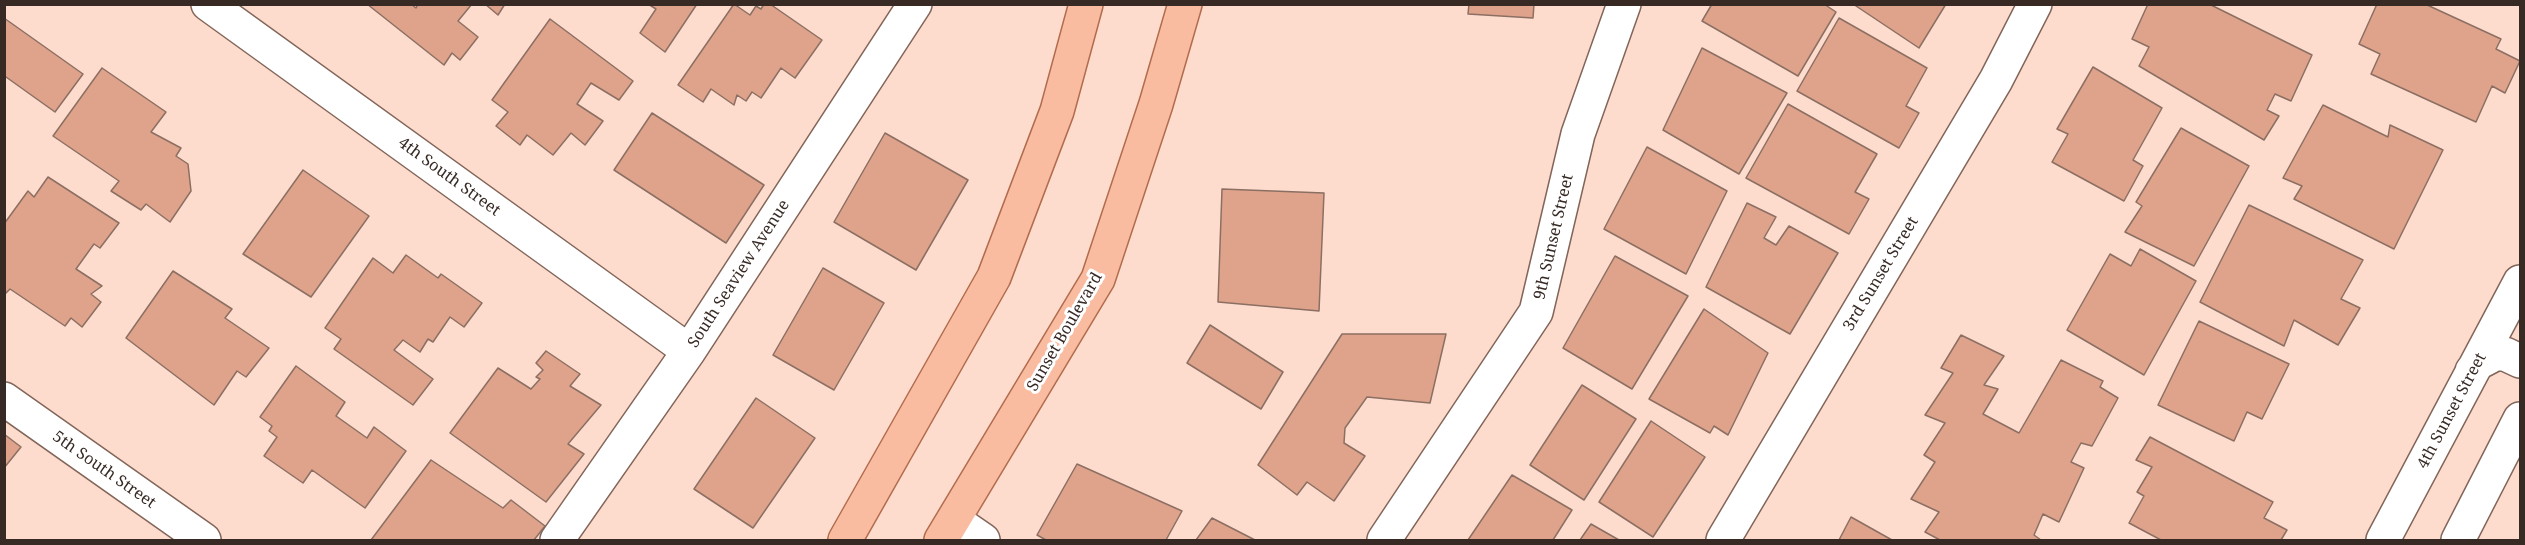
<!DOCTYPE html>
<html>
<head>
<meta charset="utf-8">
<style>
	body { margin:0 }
	#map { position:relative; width:2525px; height:545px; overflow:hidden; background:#fddcce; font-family:"Noto Serif",serif }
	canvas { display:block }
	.frame { position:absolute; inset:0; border:6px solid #372a25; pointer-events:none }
</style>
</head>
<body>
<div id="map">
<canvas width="2525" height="545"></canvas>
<div class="frame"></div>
</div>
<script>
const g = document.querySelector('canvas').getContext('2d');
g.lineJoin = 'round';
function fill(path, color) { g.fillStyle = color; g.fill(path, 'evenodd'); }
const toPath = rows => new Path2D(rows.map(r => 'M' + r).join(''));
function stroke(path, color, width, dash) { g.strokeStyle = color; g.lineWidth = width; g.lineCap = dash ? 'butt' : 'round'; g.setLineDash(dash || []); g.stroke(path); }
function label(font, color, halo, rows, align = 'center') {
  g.font = font + ' "Noto Serif",serif'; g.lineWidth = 6; g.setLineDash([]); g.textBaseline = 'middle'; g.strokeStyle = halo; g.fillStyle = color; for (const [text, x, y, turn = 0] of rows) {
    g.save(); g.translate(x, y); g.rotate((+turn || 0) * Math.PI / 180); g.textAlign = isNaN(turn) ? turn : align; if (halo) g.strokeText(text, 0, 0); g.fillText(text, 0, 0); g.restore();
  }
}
const building = toPath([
	[367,4,411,4,416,8,418,4,472,4,458,21,478,37,460,60,452,53,444,65,367,4],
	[485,4,505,4,498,15,485,4],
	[648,4,697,4,665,52,640,33,656,9,648,4],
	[734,4,750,15,756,6,761,9,764,4,770,4,822,40,795,78,781,68,761,98,752,92,746,101,737,95,734,105,711,89,703,102,678,85,734,4],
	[1469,4,1534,4,1533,18,1468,14,1469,4],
	[1712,4,1824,4,1836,12,1798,76,1702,21,1712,4],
	[1853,4,1946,4,1919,48,1853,4],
	[2148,4,2209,4,2312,55,2291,101,2275,94,2267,110,2279,116,2264,140,2139,66,2149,47,2132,39,2148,4],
	[2377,4,2425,4,2501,39,2496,49,2520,61,2505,93,2492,86,2476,122,2371,74,2380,54,2359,44,2377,4],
	[4,18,83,74,55,112,6,77,4,79,4,18],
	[1839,18,1927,68,1906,106,1919,113,1899,148,1797,91,1839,18],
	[550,19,633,81,619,100,591,83,577,104,603,121,585,145,571,133,553,155,527,135,520,145,496,126,508,112,492,100,550,19],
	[1702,48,1787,93,1739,174,1663,130,1702,48],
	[2093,67,2162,108,2133,160,2143,166,2124,201,2052,162,2068,134,2057,129,2093,67],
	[102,68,166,112,151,132,181,148,176,156,188,164,191,191,170,222,146,204,141,210,111,191,119,181,53,136,102,68],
	[1788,104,1877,154,1855,192,1869,199,1849,234,1746,178,1788,104],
	[2323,105,2388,137,2390,125,2443,150,2394,249,2294,199,2302,186,2283,178,2323,105],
	[652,113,764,185,726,243,614,170,652,113],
	[2181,128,2249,166,2194,266,2125,232,2142,206,2136,202,2181,128],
	[885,133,968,180,916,270,834,222,885,133],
	[1647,147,1727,191,1686,274,1604,229,1647,147],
	[303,170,369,216,311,297,243,254,303,170],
	[48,177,119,223,100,248,94,244,76,269,102,286,91,294,101,302,82,327,71,318,65,326,10,289,4,295,4,224,28,191,34,197,48,177],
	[1222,189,1324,193,1319,311,1218,302,1222,189],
	[1747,203,1776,217,1764,238,1776,245,1789,226,1838,253,1790,334,1706,287,1747,203],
	[2249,205,2363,260,2341,299,2360,308,2338,345,2294,320,2284,346,2200,302,2249,205],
	[2140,249,2196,281,2144,375,2067,330,2110,254,2131,266,2140,249],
	[406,255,438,278,441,274,482,303,464,327,450,317,433,342,428,339,420,352,403,340,394,350,433,379,413,405,334,349,341,339,325,328,373,258,393,273,406,255],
	[1615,256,1688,296,1632,389,1563,348,1615,256],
	[823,268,884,303,834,390,773,355,823,268],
	[173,271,232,309,225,318,269,348,246,377,237,371,214,405,126,338,173,271],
	[1704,309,1768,353,1728,435,1714,426,1710,433,1649,399,1704,309],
	[2199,321,2289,364,2262,419,2247,412,2234,441,2158,405,2199,321],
	[1210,325,1283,372,1261,409,1187,363,1210,325],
	[1342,334,1446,334,1430,403,1367,397,1345,428,1344,443,1365,456,1334,501,1307,482,1297,495,1258,465,1342,334],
	[1961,335,2004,356,1984,385,1998,389,1983,414,2019,433,2061,360,2103,381,2100,387,2118,398,2092,446,2081,443,2071,462,2084,468,2059,522,2043,514,2034,535,2041,540,1940,540,1925,532,1939,512,1911,499,1935,462,1924,455,1945,423,1925,415,1953,373,1941,368,1961,335],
	[546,351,580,374,570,386,601,405,568,444,584,454,546,502,450,433,498,368,531,389,540,379,536,377,543,370,536,363,546,351],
	[296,366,345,402,336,416,367,438,374,427,406,451,365,508,312,470,303,483,264,456,277,437,269,431,272,426,260,417,296,366],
	[1582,385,1636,419,1584,500,1530,465,1582,385],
	[756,398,815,438,753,528,694,489,756,398],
	[1651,421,1705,457,1653,537,1599,502,1651,421],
	[4,434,21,447,4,468,4,434],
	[2150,437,2273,502,2264,518,2287,530,2281,540,2161,540,2129,523,2144,496,2137,492,2152,467,2136,460,2150,437],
	[431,460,503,508,511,500,545,526,534,540,371,540,431,460],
	[1077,464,1182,511,1166,540,1046,540,1037,535,1077,464],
	[1512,475,1572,510,1553,540,1468,540,1512,475],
	[1851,517,1892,540,1839,540,1851,517],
	[1212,518,1255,540,1196,540,1212,518],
	[1591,524,1619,540,1580,540,1591,524]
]);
fill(building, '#dea38a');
stroke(building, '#8c6f63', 1.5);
const minor = toPath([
	[208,4,689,351],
	[2472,371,2478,363,2495,354,2505,354,2520,361],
	[4,399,204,540],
	[954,520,983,540],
	[557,540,689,351,915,4],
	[1384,540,1536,312,1578,134,1624,4],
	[1723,540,1996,80,2035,4],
	[2383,540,2520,282],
	[2458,540,2520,419]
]);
const major = toPath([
	[845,540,994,277,1057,111,1086,4],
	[941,540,1098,279,1156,104,1185,4]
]);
stroke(minor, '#826559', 36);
stroke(major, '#b26c4d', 36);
stroke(minor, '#fff', 33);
stroke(major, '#f9bca1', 33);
label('16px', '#372a25', '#fff', [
	["4th South Street",449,177,36],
	["9th Sunset Street",1554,237,-77],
	["South Seaview Avenue",739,274,-57],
	["3rd Sunset Street",1881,274,-59],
	["Sunset Boulevard",1065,332,-60],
	["4th Sunset Street",2452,411,-62],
	["5th South Street",104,470,35]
]);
</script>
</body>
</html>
